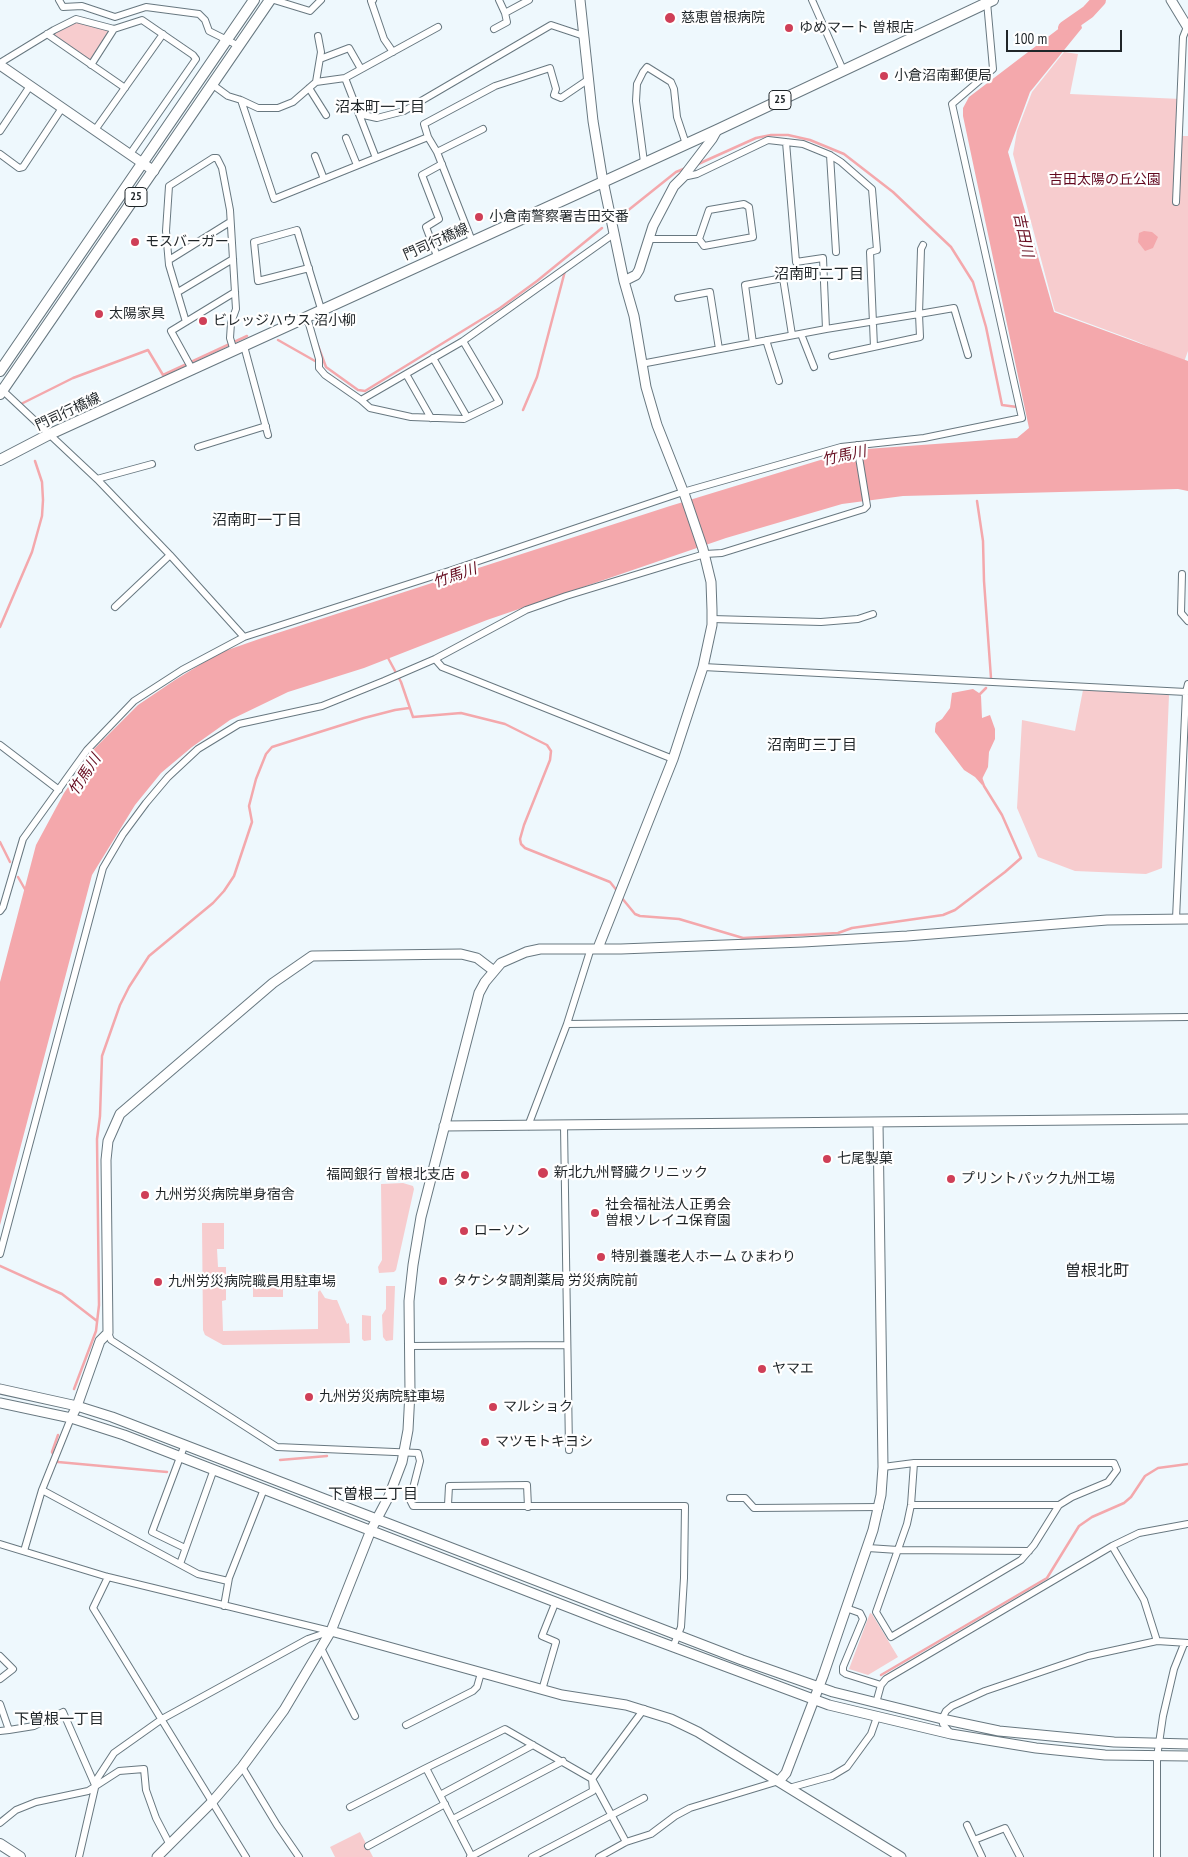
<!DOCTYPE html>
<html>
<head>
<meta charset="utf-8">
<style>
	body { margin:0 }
	#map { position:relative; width:1188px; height:1857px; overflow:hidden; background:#eef8fd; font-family:"PT Sans Narrow",sans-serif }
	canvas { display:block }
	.scale { position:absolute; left:1006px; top:30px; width:116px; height:22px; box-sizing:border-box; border:2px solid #1f2528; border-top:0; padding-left:6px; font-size:15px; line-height:18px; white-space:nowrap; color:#1f2528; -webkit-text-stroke:4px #fff; paint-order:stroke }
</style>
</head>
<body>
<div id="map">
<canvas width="1188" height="1857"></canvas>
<div class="scale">100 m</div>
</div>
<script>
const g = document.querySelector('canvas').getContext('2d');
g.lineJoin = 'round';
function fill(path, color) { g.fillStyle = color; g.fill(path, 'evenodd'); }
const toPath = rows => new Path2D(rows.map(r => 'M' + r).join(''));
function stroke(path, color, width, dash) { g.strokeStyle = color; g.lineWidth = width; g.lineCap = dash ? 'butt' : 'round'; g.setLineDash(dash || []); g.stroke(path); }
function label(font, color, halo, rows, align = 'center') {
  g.font = font + ' "PT Sans Narrow","Noto Sans JP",sans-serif'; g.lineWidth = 4.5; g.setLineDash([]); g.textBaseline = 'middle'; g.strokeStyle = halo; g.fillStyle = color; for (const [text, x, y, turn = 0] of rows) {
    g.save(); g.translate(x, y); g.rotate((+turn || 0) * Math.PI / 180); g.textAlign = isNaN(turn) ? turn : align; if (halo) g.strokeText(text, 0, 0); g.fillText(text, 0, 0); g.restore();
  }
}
fill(toPath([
	[76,20,109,28,111,32,93,59,89,60,53,34,54,32],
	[1064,52,1078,54,1070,94,1181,99,1180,136,1188,136,1188,351,1184,362,1136,341,1055,311,1054,308,1013,154,1017,131,1032,92],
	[1083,690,1169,695,1162,868,1157,870,1146,874,1075,871,1038,857,1017,808,1022,720,1075,731],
	[403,1183,413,1186,414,1189,396,1270,394,1272,379,1273,378,1267,382,1260,381,1184],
	[202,1223,224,1223,224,1249,217,1249,218,1267,226,1267,226,1300,222,1301,223,1331,318,1329,318,1292,320,1290,325,1298,333,1300,337,1300,347,1324,349,1323,350,1343,223,1345,205,1335,203,1330],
	[253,1280,278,1280,283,1285,283,1297,253,1297],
	[386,1286,395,1286,393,1340,386,1341,383,1337,382,1315,386,1309],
	[362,1315,371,1316,371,1340,364,1341,362,1339],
	[870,1613,872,1614,898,1657,868,1675,849,1669],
	[360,1832,373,1857,335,1857,330,1847]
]), '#f7ccce');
fill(toPath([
	[1078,14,1082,28,1030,92,1008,152,1054,312,1188,361,1188,491,1178,489,903,496,842,504,726,538,487,620,364,668,288,692,230,720,192,747,161,773,135,805,92,875,0,1225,0,982,36,845,64,793,94,749,138,705,175,680,219,653,262,638,670,506,853,450,1017,438,1029,428,963,116,963,108,969,97],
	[1144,231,1152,232,1158,237,1153,248,1145,251,1138,242,1139,233],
	[973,689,979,693,981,696,982,718,990,715,995,729,995,739,989,752,988,767,982,779,982,785,975,777,964,770,935,732,935,729,936,723,942,719,950,708,952,693]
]), '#f4a8ac');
stroke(toPath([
	[696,165,756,138,771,135,788,135,810,140,844,154,893,192,951,247,973,282,986,327,1002,405,1017,407],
	[621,216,676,172,686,168],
	[278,340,315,361],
	[317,343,326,367,358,390,365,391,500,308,537,281,602,228],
	[21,404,73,378,148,350,163,375,247,336],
	[523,410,537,377,565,271],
	[977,501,983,541,984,581,991,678],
	[0,627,32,552,42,516,43,500,42,482,35,461],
	[387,656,401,682,413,717,461,713,505,724,547,745,551,751,550,760,524,825,520,839,521,844,525,848,610,882,618,892],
	[978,696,986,688],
	[0,842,10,862],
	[18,877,26,891],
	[621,897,635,914,640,916,679,919,743,938,838,933,852,928,943,915,955,910,1005,872,1021,858,1002,815,984,786,981,778],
	[0,1266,62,1294,97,1321],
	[74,1389,96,1331,99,1305,97,1139,100,1116,102,1056,120,1005,129,987,149,956,213,903,224,891,234,876,252,822,249,806,256,779,266,754,272,747,364,718,395,710,409,708],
	[58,1435,52,1452,58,1462,167,1472],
	[280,1460,327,1456],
	[881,1675,1047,1578,1079,1526,1092,1517,1124,1503,1131,1497,1145,1476,1158,1468,1188,1464]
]), '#f4a8ac', 2.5);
stroke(toPath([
	[1065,28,1088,12,1099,0]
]), '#f4a8ac', 14);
const street = toPath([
	[59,0,63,7,82,6,115,17,146,7,199,14,205,20,209,31,239,46],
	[274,0,310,11,321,0],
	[373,0,371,1,384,39,393,52],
	[499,0,505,13,529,0],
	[812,0,843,70],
	[494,29,507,22,505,13],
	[47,34,125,88],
	[320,59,349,48,361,69],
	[0,63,54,30,76,19,114,29,142,20,193,55,196,59,130,154],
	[91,65,114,29],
	[316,82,321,52,318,36],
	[213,85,228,96,241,100,274,199,428,137,437,152,472,241],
	[309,88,326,115],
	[241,100,258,108,278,108,293,102,316,82,345,78],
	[359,114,377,118,404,111,551,25,584,36],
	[95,130,163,34],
	[0,131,30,86],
	[428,137,424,124,495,86,550,68,556,89,554,95,561,98,589,79],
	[346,138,357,165],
	[786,142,796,262,823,258,826,329],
	[437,152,483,129],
	[0,154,19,168,23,167,62,108],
	[830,155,836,252],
	[315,156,324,179],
	[376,158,345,78,438,27],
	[644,162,636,101,637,84,643,72,647,67,671,82,674,89,677,117,686,144],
	[683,177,697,174,768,140,803,144,830,155,841,162,872,189,877,250,870,252,874,347],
	[1176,202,1183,37,1187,27],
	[648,239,699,239,704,246,753,237,749,207,744,204,709,210,699,239],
	[923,245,921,249,919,314,954,308,968,355],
	[437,256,426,227,439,219,422,175,442,164],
	[169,260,230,222],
	[309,268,258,281,254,242,297,230,321,309],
	[178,292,233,259],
	[678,298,710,292,719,349],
	[307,317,319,359,319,368,325,375,361,400,463,341,615,233],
	[186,322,169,265,166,231,169,186,213,158,217,158,222,168,230,210,236,309,231,323,230,338,234,351],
	[801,334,814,367],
	[766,340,779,381],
	[753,343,745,285,783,278,792,335],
	[244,346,268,435],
	[433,358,467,417],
	[641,364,826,329,919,314,920,337,832,356],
	[192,369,171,331,235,292],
	[406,374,431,418],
	[0,388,97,479,170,555,244,637],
	[361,400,370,408,411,417,464,419,499,402,463,341],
	[198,447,266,426],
	[97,479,152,464],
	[1182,574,1181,613,1188,621],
	[115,607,170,555],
	[712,619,821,622,858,619,873,614],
	[435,659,442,667,673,759],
	[703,667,1186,692],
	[0,745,59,790],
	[0,911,3,907,23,839,87,750,134,701,182,670,244,637,449,571,683,492,841,447,924,438,1022,418,952,104,993,69,987,2],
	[1176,919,1186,692,1188,684],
	[567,1024,1188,1017],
	[528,1126,567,1024,591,948],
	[564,1126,569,1450],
	[0,1254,103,868,123,834,146,803,168,777,198,749,239,724,322,706,384,681,435,659,526,610,566,596,681,561,705,554,722,553,864,509,867,506,857,445],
	[108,1333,111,1340,277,1447,418,1453,420,1461,410,1500,413,1506,685,1506,684,1578,681,1627,673,1647],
	[409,1346,567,1345],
	[185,1444,152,1532,185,1548],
	[883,1467,914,1463,1114,1463,1117,1470,1108,1482,1072,1497,1059,1505,1034,1545,1021,1560,891,1637,876,1612,907,1524,911,1505,914,1463],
	[42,1490,198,1574,228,1581],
	[730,1498,745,1498,754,1508,880,1507],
	[448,1505,449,1486,527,1485,528,1507],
	[911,1505,1059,1505],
	[0,1544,108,1577,330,1631],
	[1112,1546,1144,1600,1157,1641],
	[868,1548,898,1550,1029,1551],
	[24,1551,42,1490,71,1418],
	[180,1564,214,1469],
	[108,1577,93,1608,246,1857],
	[224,1606,229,1578,264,1489],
	[846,1608,860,1613,863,1619,843,1667,843,1672,846,1674,881,1685],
	[321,1648,355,1716],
	[0,1656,13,1669,0,1679],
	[542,1690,556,1642,542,1636,556,1601],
	[876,1703,881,1685,886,1679,1112,1546,1139,1533,1188,1524],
	[0,1704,9,1730,0,1731],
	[406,1725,473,1691,477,1687,481,1673],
	[9,1730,34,1726,63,1712,95,1785],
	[951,1734,943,1724,942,1719,946,1711,952,1706,985,1691,1088,1656,1157,1641,1188,1643],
	[242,1767,277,1825,299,1857],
	[789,1788,832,1776,847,1767,871,1734,877,1717],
	[440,1795,533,1745],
	[350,1807,426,1768],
	[453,1819,563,1761],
	[0,1823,16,1810,36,1802,88,1791,119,1771,144,1769,146,1790,156,1818,170,1845],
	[967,1825,982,1857],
	[974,1840,1005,1828,1020,1857],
	[368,1846,445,1804],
	[79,1857,97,1779,114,1753,162,1719,308,1639,331,1631],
	[470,1857,593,1791,592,1779,644,1709],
	[472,1857,426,1768,505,1729,592,1779,626,1842],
	[532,1857,644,1798],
	[599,1857,626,1842,651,1834,675,1816,690,1808,779,1781],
	[1157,1857,1157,1757,1163,1716,1174,1669,1184,1644]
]);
const secondary = toPath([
	[580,0,593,121,602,176,624,281,634,316,646,387,657,425,685,496,703,549,711,582,712,610,712,625,703,667,673,759,598,948],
	[1171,0,1188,28],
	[0,65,154,171],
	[624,281,636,275,639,270,653,226,674,186,683,177,712,139,717,130],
	[444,1126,1188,1119],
	[0,1389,77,1406,112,1417,742,1660,833,1692,942,1719,999,1731,1114,1742,1188,1744],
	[0,1403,71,1418,124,1435,612,1624,829,1705,951,1734,1036,1748,1105,1755,1188,1756],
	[71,1418,77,1406,100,1341,108,1333,106,1160,108,1141,120,1114,273,983,312,956,461,954,477,958,494,971],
	[331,1631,562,1695,626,1705,671,1719,698,1732,901,1857],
	[779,1781,786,1773,823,1676,873,1530,881,1495,883,1467,878,1123],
	[157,1857,212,1802,242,1767,284,1710,331,1631,371,1530,389,1496,402,1462,408,1430,410,1392,409,1301,413,1265,421,1217,479,993,485,982,501,963,526,952,540,949,621,949,803,942,907,936,1107,920,1188,919]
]);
const primary = toPath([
	[0,371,254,0],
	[0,394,270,0],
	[0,460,48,435,717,130,993,0],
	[0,1844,20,1857]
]);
stroke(street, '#687880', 8);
stroke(secondary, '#687880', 11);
stroke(primary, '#687880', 12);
stroke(street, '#fff', 6);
stroke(secondary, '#fff', 9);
stroke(primary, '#fff', 10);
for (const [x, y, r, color] of [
	[670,18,6,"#cf3f57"],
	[789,28,5,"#cf3f57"],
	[884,76,5,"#cf3f57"],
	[479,217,5,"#cf3f57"],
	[135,242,5,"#cf3f57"],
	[99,314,5,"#cf3f57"],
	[203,321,5,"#cf3f57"],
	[827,1159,5,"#cf3f57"],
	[543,1173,6,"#cf3f57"],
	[465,1175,5,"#cf3f57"],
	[951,1179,5,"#cf3f57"],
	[145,1195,5,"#cf3f57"],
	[595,1213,5,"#cf3f57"],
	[464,1231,5,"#cf3f57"],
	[601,1257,5,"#cf3f57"],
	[443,1281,5,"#cf3f57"],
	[158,1282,5,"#cf3f57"],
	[762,1369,5,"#cf3f57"],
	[309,1397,5,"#cf3f57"],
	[493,1407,5,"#cf3f57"],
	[485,1442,5,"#cf3f57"]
]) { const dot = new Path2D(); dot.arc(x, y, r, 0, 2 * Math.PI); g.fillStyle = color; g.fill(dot); stroke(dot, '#fff', 2); }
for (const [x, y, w] of [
	[780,100,22],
	[136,197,22]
]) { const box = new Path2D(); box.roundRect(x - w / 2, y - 9.5, w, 19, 4); g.fillStyle = '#fff'; g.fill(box); stroke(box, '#1f2528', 1); }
label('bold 12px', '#1f2528', null, [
	["25",780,100],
	["25",136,197]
]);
label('14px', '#1f2528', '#fff', [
	["慈恵曽根病院",681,18],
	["ゆめマート 曽根店",799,28],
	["小倉沼南郵便局",894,76],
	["小倉南警察署吉田交番",489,217],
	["モスバーガー",145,242],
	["太陽家具",109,314],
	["ビレッジハウス 沼小柳",213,321],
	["七尾製菓",837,1159],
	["新北九州腎臓クリニック",554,1173],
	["福岡銀行 曽根北支店",455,1175,"right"],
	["プリントパック九州工場",961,1179],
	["九州労災病院単身宿舎",155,1195],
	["社会福祉法人正勇会",605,1205],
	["曽根ソレイユ保育園",605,1221],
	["ローソン",474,1231],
	["特別養護老人ホーム ひまわり",611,1257],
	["タケシタ調剤薬局 労災病院前",453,1281],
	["九州労災病院職員用駐車場",168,1282],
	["ヤマエ",772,1369],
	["九州労災病院駐車場",319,1397],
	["マルショク",503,1407],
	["マツモトキヨシ",495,1442]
], 'left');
label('14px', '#62071e', '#fff', [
	["吉田太陽の丘公園",1105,180]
]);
label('14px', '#1f2528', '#fff', [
	["門司行橋線",436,242,-24],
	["門司行橋線",68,412,-25]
]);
label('15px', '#1f2528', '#fff', [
	["沼本町一丁目",380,108],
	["沼南町二丁目",819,275],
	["沼南町一丁目",257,521],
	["沼南町三丁目",812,746],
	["下曽根二丁目",373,1495],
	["下曽根一丁目",59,1720]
]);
label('italic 15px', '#681023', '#fff', [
	["吉田川",1023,235,78],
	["竹馬川",844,456,-12],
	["竹馬川",455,576,-19],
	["竹馬川",85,775,-57]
]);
label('16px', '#1f2528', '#fff', [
	["曽根北町",1097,1271]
]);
</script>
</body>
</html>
